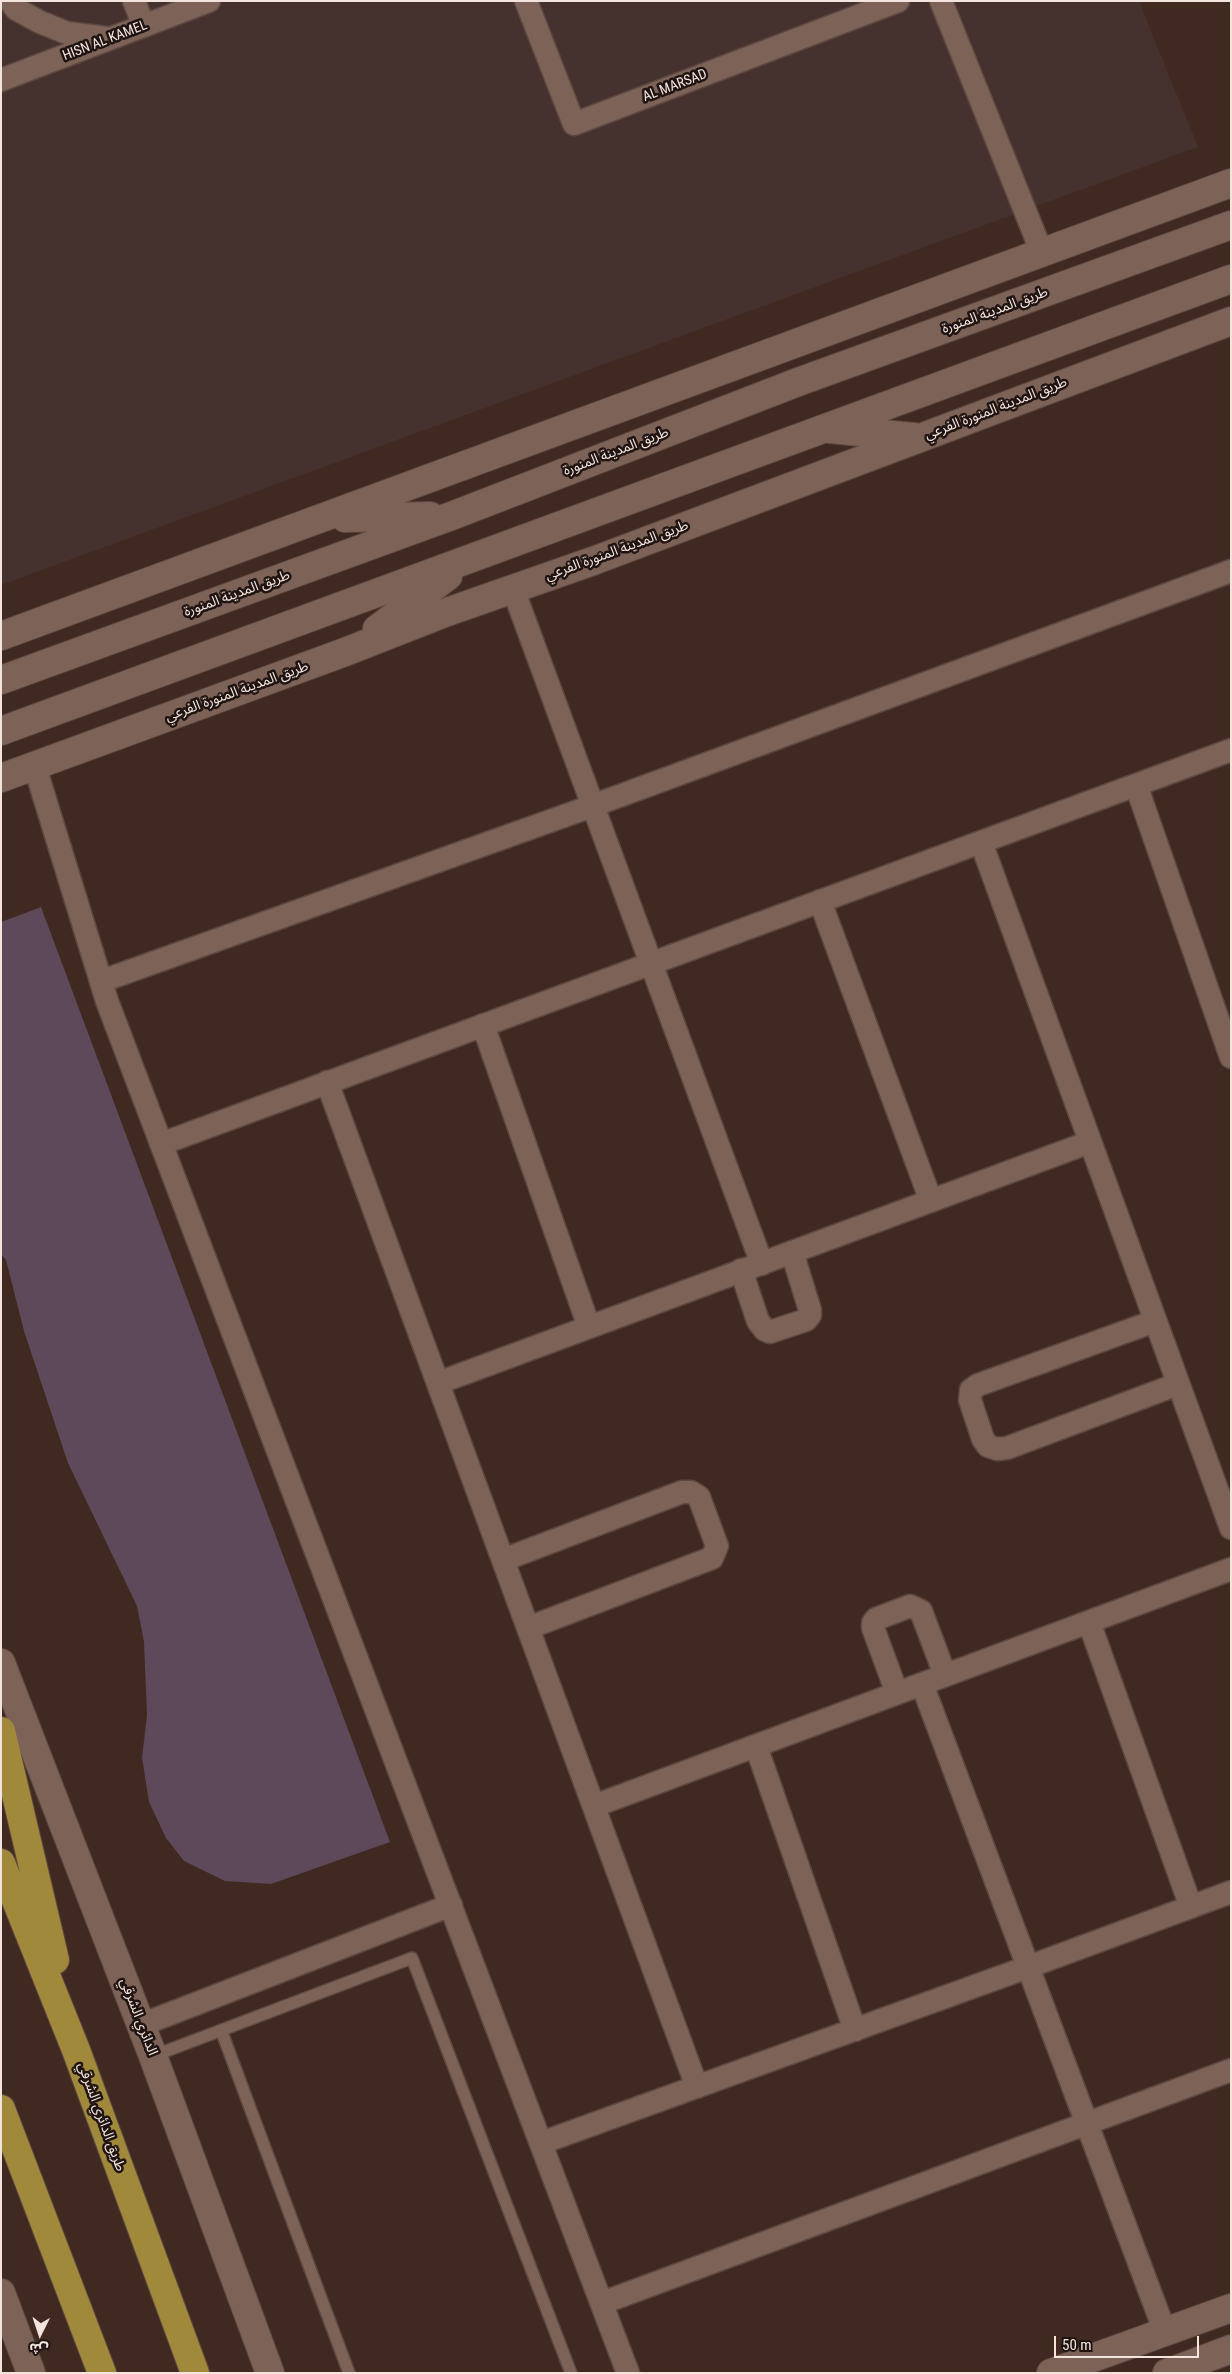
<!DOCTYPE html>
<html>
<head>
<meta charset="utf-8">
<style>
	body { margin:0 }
	#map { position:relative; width:1232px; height:2374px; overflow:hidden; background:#402920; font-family:"Roboto Condensed","Noto Sans Arabic",sans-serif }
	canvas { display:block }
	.frame { position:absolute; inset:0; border:2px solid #f4e4de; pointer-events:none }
	.north { position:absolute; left:15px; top:2309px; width:50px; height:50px; -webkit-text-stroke:4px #1f1411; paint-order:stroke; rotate:184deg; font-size:14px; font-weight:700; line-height:20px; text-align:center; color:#f4e4de }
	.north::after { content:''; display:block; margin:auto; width:18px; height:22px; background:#f4e4de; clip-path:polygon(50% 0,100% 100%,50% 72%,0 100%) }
	.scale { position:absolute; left:1054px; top:2336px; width:145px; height:22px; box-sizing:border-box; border:2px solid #f4e4de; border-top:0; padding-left:6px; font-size:15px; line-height:18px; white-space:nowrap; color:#f4e4de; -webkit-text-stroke:4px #1f1411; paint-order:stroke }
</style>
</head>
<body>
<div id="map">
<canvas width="1232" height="2374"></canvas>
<div class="frame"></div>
<div class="north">ش</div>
<div class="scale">50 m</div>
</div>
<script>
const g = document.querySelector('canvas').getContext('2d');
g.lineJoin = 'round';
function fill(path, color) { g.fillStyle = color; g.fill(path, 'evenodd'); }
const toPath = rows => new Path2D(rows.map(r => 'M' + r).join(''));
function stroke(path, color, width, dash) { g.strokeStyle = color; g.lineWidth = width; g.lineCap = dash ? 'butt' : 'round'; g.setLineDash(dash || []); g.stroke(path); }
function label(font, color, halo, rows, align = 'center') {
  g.font = font + ' "Roboto Condensed","Noto Sans Arabic",sans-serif'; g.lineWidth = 5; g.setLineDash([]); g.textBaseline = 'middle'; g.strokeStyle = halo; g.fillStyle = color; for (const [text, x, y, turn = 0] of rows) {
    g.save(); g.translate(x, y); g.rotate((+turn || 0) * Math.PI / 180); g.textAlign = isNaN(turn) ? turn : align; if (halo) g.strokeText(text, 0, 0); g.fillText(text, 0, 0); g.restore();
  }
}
fill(toPath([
	[1,1,1139,1,1198,147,1,585]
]), '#45312e');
fill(toPath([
	[41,907,390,1842,271,1884,225,1881,184,1861,166,1838,149,1802,142,1758,147,1715,144,1642,137,1606,68,1463,24,1331,6,1260,1,1254,1,922]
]), '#5d495a');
const lane = toPath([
	[221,2030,349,2373],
	[153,2056,412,1958,571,2373]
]);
const street = toPath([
	[10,1,16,9,40,22,67,33,107,38],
	[134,1,144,26],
	[526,1,574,124,898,1],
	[941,1,1042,253],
	[1,80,209,1],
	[513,589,762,1264],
	[35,767,107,1001,628,2373],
	[1136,785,1231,1057],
	[981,842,1231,1528],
	[820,901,931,1201],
	[102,981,592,806,1231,571],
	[483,1025,589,1327],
	[327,1082,697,2087],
	[161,1144,1231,750],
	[741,1270,758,1321,765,1330,770,1332,806,1320,810,1315,810,1310,792,1252],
	[1155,1321,978,1385,971,1390,970,1400,983,1439,988,1446,997,1449,1007,1448,1178,1384],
	[438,1383,1090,1142],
	[503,1560,682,1492,691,1492,699,1497,717,1546,712,1558,528,1628],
	[1089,1622,1191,1907],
	[922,1684,1165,2332],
	[897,1693,873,1628,873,1623,876,1619,910,1606,921,1611,945,1675],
	[756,1746,855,2030],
	[594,1806,1231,1569],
	[141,2025,451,1905],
	[541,2143,1028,1967,1231,1892],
	[602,2303,1231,2070]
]);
const secondary = toPath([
	[830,429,914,437],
	[345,518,430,516],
	[377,629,448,576],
	[1,636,1231,183],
	[1,680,454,515,798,382,1231,225],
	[1,731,1231,279],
	[1,778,345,652,447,612,593,561,1231,321],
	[1,1663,153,2056,270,2373],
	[1,2293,31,2373],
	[1051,2373,1231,2308],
	[1167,2373,1231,2349]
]);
const highway = toPath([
	[1,1731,55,1960],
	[1,1863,76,2050,195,2373],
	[1,2109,102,2373]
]);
stroke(lane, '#5c4840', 14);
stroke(street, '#5c4840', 25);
stroke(secondary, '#5c4840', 30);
stroke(highway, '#5c4840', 30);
stroke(lane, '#7d6258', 11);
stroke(street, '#7d6258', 22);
stroke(secondary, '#7d6258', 28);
stroke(highway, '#a0893b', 28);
label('14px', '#f4e4de', '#1f1411', [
	["HISN AL KAMEL",105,41,-21],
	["AL MARSAD",675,86,-21],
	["طريق المدينة المنورة",995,311,-20],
	["طريق المدينة المنورة الفرعي",996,409,-21],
	["طريق المدينة المنورة",616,452,-21],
	["طريق المدينة المنورة الفرعي",617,551,-20],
	["طريق المدينة المنورة",237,594,-20],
	["طريق المدينة المنورة الفرعي",237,692,-20],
	["الدائري الشرقي",138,2017,69],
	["طريق الدائري الشرقي",101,2117,70]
]);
</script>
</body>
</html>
